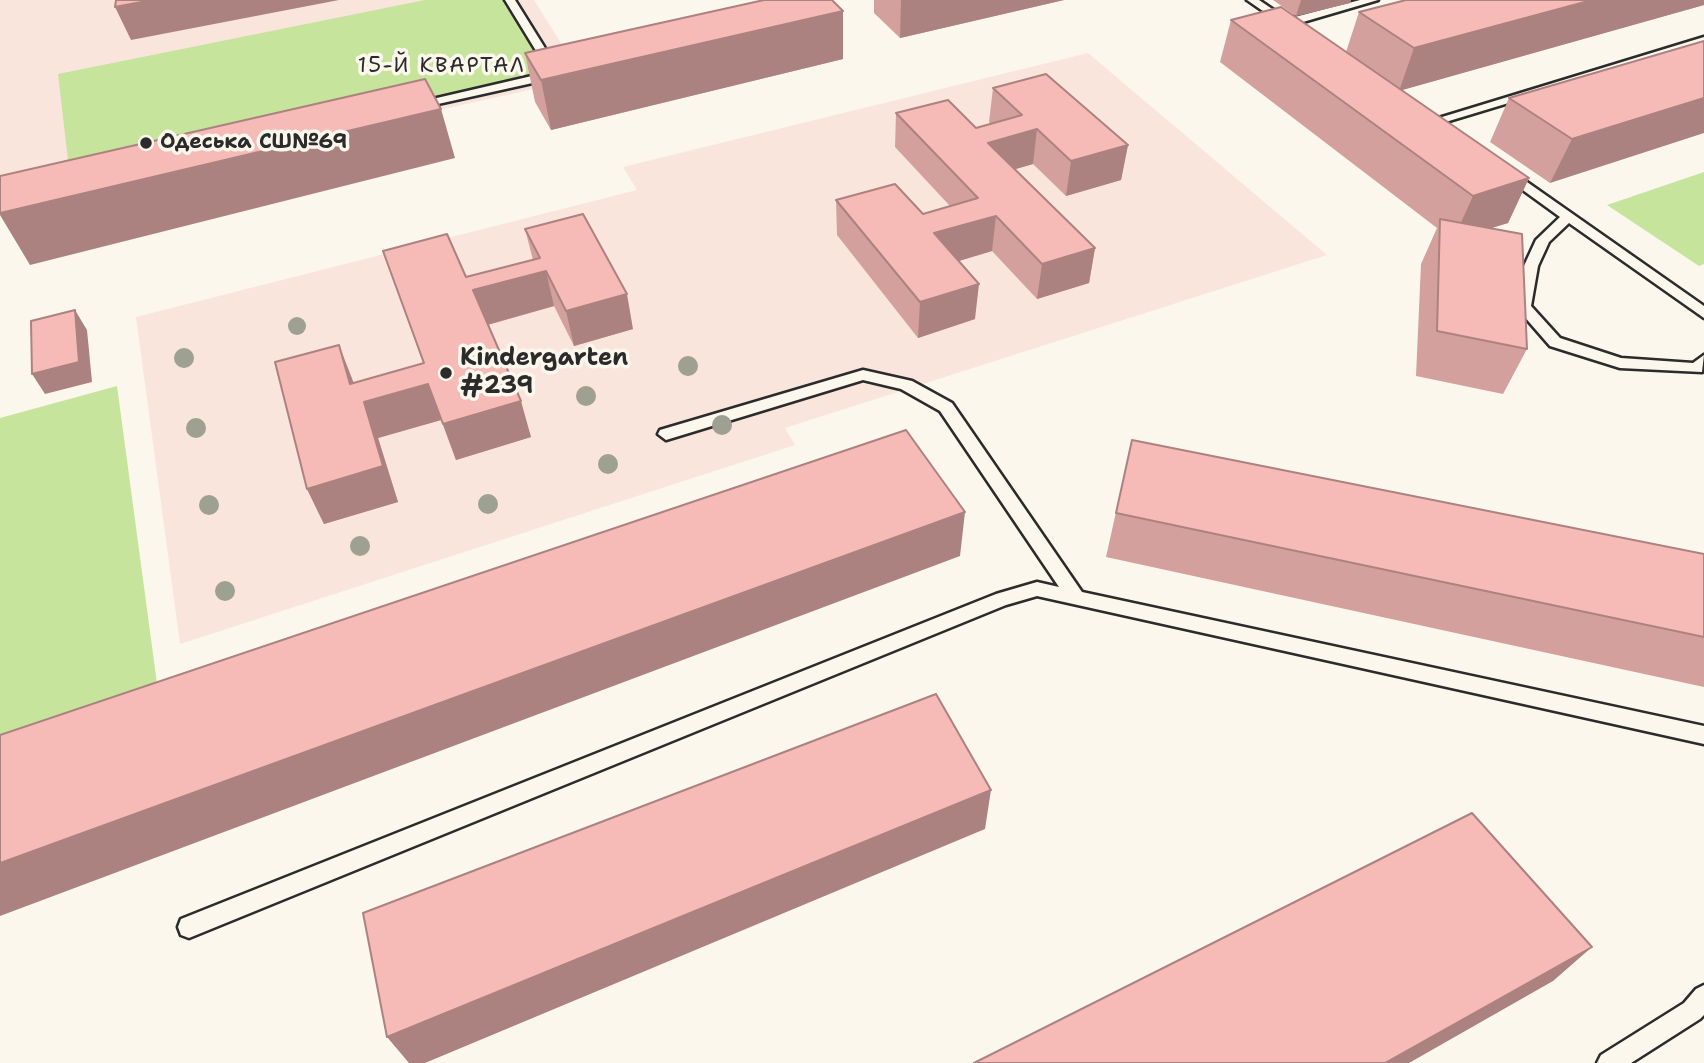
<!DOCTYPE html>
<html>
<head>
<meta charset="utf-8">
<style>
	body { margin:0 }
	canvas { display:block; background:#fbf7ec }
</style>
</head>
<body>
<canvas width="1704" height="1063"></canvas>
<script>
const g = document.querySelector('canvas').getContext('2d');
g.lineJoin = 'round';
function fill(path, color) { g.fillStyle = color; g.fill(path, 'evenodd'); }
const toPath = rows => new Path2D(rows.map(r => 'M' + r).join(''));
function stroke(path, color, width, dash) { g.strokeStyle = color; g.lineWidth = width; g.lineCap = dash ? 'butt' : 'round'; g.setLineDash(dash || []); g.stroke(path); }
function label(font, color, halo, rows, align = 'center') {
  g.font = font + ' "Shantell Sans",sans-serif'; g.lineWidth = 7; g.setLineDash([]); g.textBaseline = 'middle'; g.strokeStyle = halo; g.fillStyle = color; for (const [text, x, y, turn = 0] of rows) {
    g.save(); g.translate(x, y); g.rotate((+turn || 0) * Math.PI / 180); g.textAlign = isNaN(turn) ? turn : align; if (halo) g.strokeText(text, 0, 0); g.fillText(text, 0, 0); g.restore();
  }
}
fill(toPath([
	[0,0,534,0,583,78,0,208],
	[1088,53,1327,255,785,428,795,445,180,644,136,317,637,190,623,167]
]), '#fae5dc');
fill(toPath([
	[425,0,509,0,557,76,71,186,58,74],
	[1704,172,1704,264,1699,266,1607,205],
	[117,386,160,706,0,761,0,418]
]), '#c6e49c');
const service = toPath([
	[505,0,515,0,558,69,554,72,557,75,555,78,411,110,411,104,549,72,505,0],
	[1247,0,1259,0,1287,19,1360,0,1378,0,1286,27,1247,0],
	[1704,37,1704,44,1439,124,1431,124,1429,121,1704,37],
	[1507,168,1704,306,1704,318,1569,223,1549,242,1538,266,1531,306,1560,338,1621,358,1693,363,1704,355,1702,372,1620,368,1550,346,1516,307,1524,266,1536,240,1560,217,1502,175,1500,172,1507,168],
	[863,370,912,381,952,403,1082,592,1704,726,1704,744,1037,596,1006,605,189,938,181,935,178,927,181,919,996,594,1037,582,1059,587,940,411,901,389,863,380,666,440,658,434,660,430,863,370],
	[1704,985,1704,1015,1700,1019,1631,1063,1597,1063,1601,1055,1684,1003,1696,989,1704,985]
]);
stroke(service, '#2b2b2b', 5);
fill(service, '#fbf7ec');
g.fillStyle = '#9ea091';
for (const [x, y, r] of [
	[297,326,9],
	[184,358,10],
	[688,366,10],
	[586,396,10],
	[722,425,10],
	[196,428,10],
	[608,464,10],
	[488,504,10],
	[209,505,10],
	[360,546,10],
	[225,591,10]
]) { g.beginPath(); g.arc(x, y, r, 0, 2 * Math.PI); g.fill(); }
fill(toPath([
	[874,0,1064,0,900,38,874,13],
	[1273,0,1351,0,1350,3,1296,16],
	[1704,5,1401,90,1529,178,1508,223,1491,228,1527,349,1503,394,1416,376,1421,264,1437,228,1220,62,1231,20,1346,52,1359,12],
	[843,11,843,59,551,130,535,102,525,53],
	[1704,41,1550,183,1490,142,1509,98],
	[993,88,1128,145,1121,180,1066,196,1033,164,1015,169,1095,248,1089,283,1037,299,992,251,959,261,975,319,918,338,837,235,836,200,923,214,950,206,895,147,896,113,976,128,991,124,989,122],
	[525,229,633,329,574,346,554,306,488,325,531,437,456,460,441,420,378,438,398,502,324,524,307,489,354,383,423,363,383,251,466,277,533,260],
	[1132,440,1704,554,1704,687,1106,557]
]), '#d4a09d');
fill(toPath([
	[152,0,339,0,131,40,115,7],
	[901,0,1064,0,900,38],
	[1301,0,1351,0,1350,3,1296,16],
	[1592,0,1704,0,1704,5,1399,91,1414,48],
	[843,11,843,59,551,130,541,80],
	[1704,98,1704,133,1550,183,1572,139],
	[441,109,455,158,30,265,0,215,0,213],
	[1037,129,1033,164,985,178,988,143],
	[1128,145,1121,180,1066,196,1071,161],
	[1529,178,1508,223,1453,240,1473,196],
	[996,216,992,251,932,269,934,233],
	[1095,248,1089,283,1037,299,1042,264],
	[546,271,554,306,483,326,473,290],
	[979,284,975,319,918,338,920,302],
	[627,294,633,329,574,346,566,311],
	[75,310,87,330,92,382,45,394,32,374],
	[339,345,353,381,364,419,350,384],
	[428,384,441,420,378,438,398,502,324,524,307,489,364,402],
	[521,401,531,437,456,460,443,424],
	[965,512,960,556,0,916,0,863],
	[991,790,985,829,425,1063,409,1063,387,1037],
	[1592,947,1553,981,1409,1063,1385,1063]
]), '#ac8280');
const building = toPath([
	[116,0,152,0,115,7,116,0],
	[764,0,832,0,843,11,541,80,525,53,764,0],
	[1406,0,1592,0,1414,48,1359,12,1406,0],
	[1281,7,1529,178,1473,196,1231,20,1281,7],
	[1704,41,1704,98,1572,139,1509,98,1704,41],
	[1046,74,1128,145,1071,161,1037,129,988,143,1095,248,1042,264,996,216,934,233,979,284,920,302,836,200,895,184,923,214,978,198,896,113,948,100,976,128,1022,115,993,88,1046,74],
	[425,79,441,109,0,213,0,176,425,79],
	[583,214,627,294,566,311,546,271,473,290,521,401,443,424,428,384,364,402,383,466,307,489,275,362,339,345,350,384,424,363,383,251,447,234,466,277,540,258,525,229,583,214],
	[1440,219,1522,234,1527,349,1437,331,1440,219],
	[75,310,79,362,32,374,31,321,75,310],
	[906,430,965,512,0,863,0,735,906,430],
	[1132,440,1704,554,1704,637,1116,513,1132,440],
	[936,694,991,790,387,1037,363,913,936,694],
	[1472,813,1592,947,1385,1063,974,1063,1472,813]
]);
fill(building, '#f6bab7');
stroke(building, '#ac8280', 2);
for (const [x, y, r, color] of [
	[146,143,7,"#2b2b2b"],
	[446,373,7,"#2b2b2b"]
]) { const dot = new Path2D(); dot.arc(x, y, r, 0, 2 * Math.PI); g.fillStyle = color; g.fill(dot); stroke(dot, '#fbf7ec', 2.5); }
g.letterSpacing = '2px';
label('21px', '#2b2b2b', '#fbf7ec', [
	["15-Й КВАРТАЛ",442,67]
]);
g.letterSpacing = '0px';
label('bold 21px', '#2b2b2b', '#fbf7ec', [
	["Одеська СШ№69",160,143]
], 'left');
label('bold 24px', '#2b2b2b', '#fbf7ec', [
	["Kindergarten",460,359],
	["#239",460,387]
], 'left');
</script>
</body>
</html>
